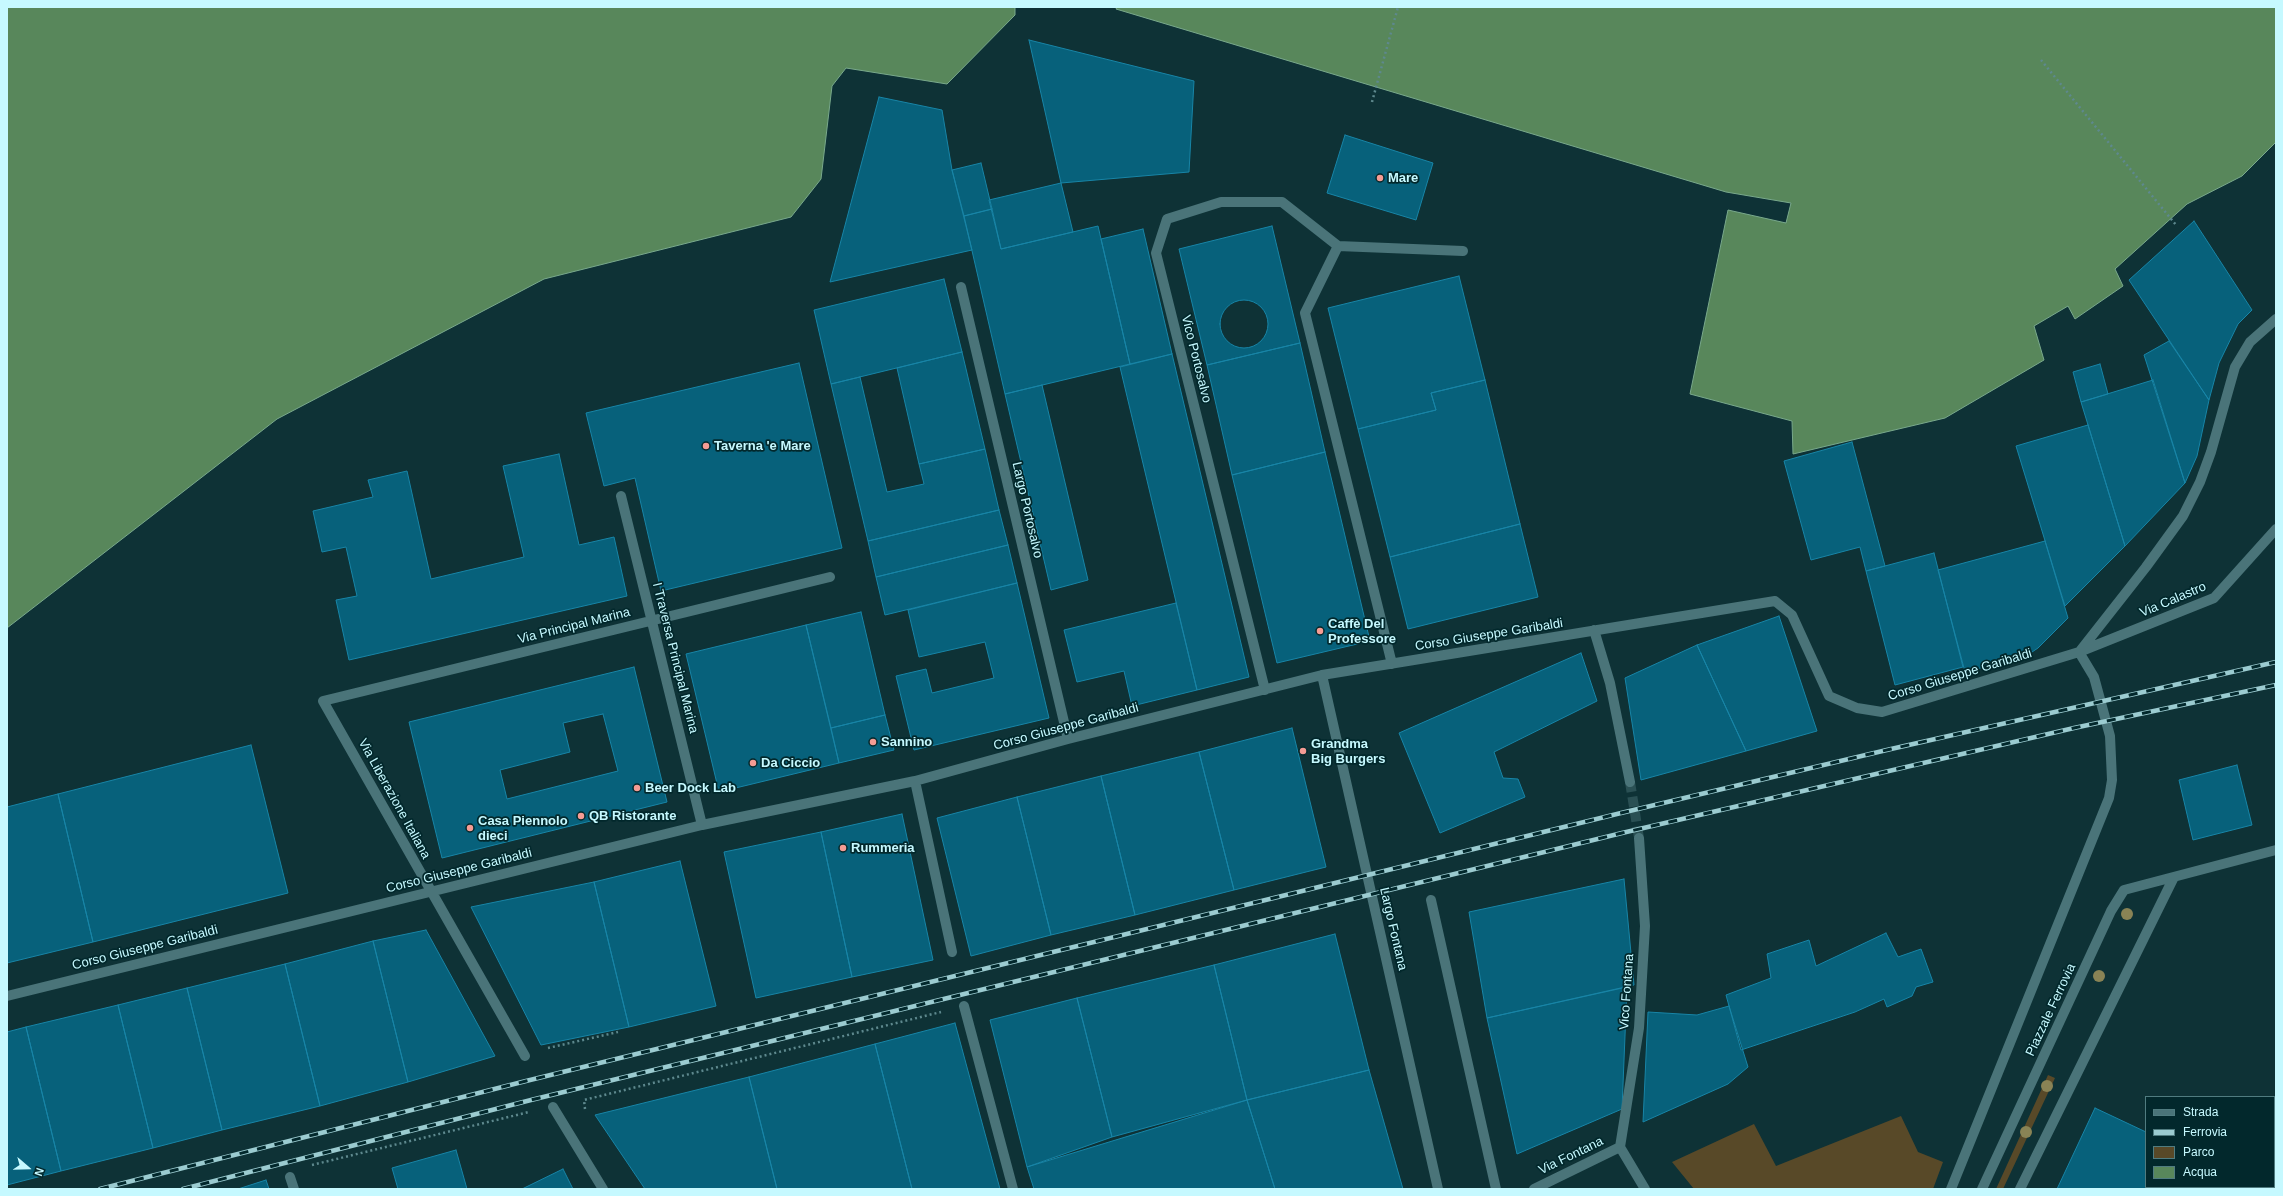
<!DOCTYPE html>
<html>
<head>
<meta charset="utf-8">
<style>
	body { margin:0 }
	#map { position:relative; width:2283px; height:1196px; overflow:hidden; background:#0e3236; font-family:Arial,sans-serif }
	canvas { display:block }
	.frame { position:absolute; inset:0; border:8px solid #c6f9ff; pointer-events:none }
	.legend { position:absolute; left:2145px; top:1096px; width:130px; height:92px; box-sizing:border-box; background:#02282c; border:1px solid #507c80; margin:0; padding:5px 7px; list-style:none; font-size:12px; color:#c6f9ff }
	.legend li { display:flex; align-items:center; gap:8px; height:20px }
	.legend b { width:20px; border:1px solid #507c80 }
	.north { position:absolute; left:8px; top:1148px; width:40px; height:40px; -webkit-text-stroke:3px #02282c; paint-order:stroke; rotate:110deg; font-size:11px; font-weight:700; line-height:16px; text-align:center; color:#c6f9ff }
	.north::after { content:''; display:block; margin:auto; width:14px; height:18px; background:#c6f9ff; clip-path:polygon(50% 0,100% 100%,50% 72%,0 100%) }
</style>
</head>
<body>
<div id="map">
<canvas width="2283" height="1196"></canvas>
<div class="frame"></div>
<ul class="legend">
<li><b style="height:5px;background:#4a7479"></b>Strada</li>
<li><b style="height:5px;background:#9bcbd0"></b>Ferrovia</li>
<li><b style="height:11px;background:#584928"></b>Parco</li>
<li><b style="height:11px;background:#58875b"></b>Acqua</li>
</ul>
<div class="north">N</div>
</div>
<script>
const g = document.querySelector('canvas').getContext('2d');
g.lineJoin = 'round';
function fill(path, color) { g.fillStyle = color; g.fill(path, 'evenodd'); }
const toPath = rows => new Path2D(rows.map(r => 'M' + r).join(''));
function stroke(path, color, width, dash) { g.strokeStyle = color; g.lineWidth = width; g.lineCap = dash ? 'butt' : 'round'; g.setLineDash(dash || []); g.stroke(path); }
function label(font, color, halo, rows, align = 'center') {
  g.font = font + ' Arial,sans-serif'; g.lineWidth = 3.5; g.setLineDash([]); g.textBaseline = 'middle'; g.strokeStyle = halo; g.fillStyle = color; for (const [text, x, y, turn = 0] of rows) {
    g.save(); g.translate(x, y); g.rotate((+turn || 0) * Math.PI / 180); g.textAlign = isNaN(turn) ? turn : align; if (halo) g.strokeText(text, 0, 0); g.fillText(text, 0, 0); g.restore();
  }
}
fill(toPath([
	[2048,1075,2055,1078,2003,1189,1996,1189],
	[1901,1116,1918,1152,1943,1162,1933,1189,1694,1189,1672,1162,1754,1124,1776,1166]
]), '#584928');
const water = toPath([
	[7,7,1015,7,1015,15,947,84,846,68,832,86,821,179,791,217,544,279,277,419,7,628,7,7],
	[1117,7,2276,7,2276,142,2242,176,2187,204,2115,269,2123,286,2075,319,2068,306,2034,326,2044,360,1945,418,1793,454,1792,421,1690,394,1728,210,1786,223,1791,203,1726,192,1116,9,1117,7]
]);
fill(water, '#58875b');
stroke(water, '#79a98c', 1);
const building = toPath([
	[1029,40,1194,81,1189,172,1061,183,1029,40],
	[879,97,942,110,952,170,972,250,830,282,879,97],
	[1345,135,1433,163,1416,220,1327,193,1345,135],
	[981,163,992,209,964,216,952,170,981,163],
	[1061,183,1073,232,1001,249,989,200,1061,183],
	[992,209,1001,249,1098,226,1130,364,1005,394,964,216,992,209],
	[2194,221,2252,310,2238,324,2219,363,2209,400,2129,280,2194,221],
	[1272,226,1300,343,1207,365,1179,249,1272,226],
	[1143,229,1172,354,1130,364,1101,239,1143,229],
	[1459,276,1485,380,1431,393,1436,410,1358,429,1328,308,1459,276],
	[944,279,962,352,831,384,814,310,944,279],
	'1220 324a24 24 0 1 1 48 0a24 24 0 1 1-48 0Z',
	[2169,341,2209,400,2197,456,2185,483,2144,355,2169,341],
	[1300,343,1325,452,1232,475,1207,365,1300,343],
	[962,352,985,449,919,464,897,368,962,352],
	[1172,354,1249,677,1197,690,1120,367,1172,354],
	[799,363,842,548,661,591,635,478,604,486,586,413,799,363],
	[2100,364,2108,394,2081,402,2073,372,2100,364],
	[860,377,887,492,924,484,919,464,985,449,999,510,868,541,831,384,860,377],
	[1485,380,1520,524,1390,557,1358,429,1436,410,1431,393,1485,380],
	[2153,380,2185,483,2125,546,2081,402,2153,380],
	[1042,385,1088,580,1051,590,1005,394,1042,385],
	[2088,425,2125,546,2065,606,2016,446,2088,425],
	[1852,442,1885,566,1866,571,1860,547,1811,560,1784,461,1852,442],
	[1325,452,1370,641,1277,663,1232,475,1325,452],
	[559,454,579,545,614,537,627,596,349,660,336,600,357,596,346,547,322,552,313,511,373,497,368,480,407,471,431,579,524,557,503,466,559,454],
	[999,510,1008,545,876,577,868,541,999,510],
	[1520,524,1538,597,1408,629,1390,557,1520,524],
	[2045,541,2068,618,2038,648,2026,656,1965,672,1938,570,2045,541],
	[1008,545,1017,583,885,615,876,577,1008,545],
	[1934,553,1963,667,1895,685,1866,571,1934,553],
	[1017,583,1049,718,914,750,896,676,926,669,932,693,994,678,985,642,919,657,908,610,1017,583],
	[1176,603,1197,690,1132,706,1124,671,1077,682,1064,630,1176,603],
	[861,612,885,715,831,728,806,625,861,612],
	[1779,616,1817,731,1746,751,1697,645,1779,616],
	[806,625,839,763,719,792,686,654,806,625],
	[1697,645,1746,751,1641,780,1625,678,1697,645],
	[1581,653,1597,701,1494,752,1503,778,1518,779,1525,797,1440,833,1399,733,1581,653],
	[634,667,667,802,442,858,409,722,634,667],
	[603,714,618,771,507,799,500,770,570,752,563,723,603,714],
	[885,715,894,750,839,763,831,728,885,715],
	[1292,728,1326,867,1234,890,1199,752,1292,728],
	[251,745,288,893,93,942,58,794,251,745],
	[1199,752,1234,890,1135,915,1101,776,1199,752],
	[2237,765,2252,825,2193,840,2179,780,2237,765],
	[1101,776,1135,915,1051,935,1017,797,1101,776],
	[58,794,93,942,7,963,7,807,58,794],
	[1017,797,1051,935,971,956,937,818,1017,797],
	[902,814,933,960,852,977,821,832,902,814],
	[821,832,852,977,756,998,724,852,821,832],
	[680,861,716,1006,629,1027,594,882,680,861],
	[1624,879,1634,985,1487,1018,1469,912,1624,879],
	[594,882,629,1027,541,1045,471,907,594,882],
	[426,930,495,1056,408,1082,373,941,426,930],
	[1886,933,1898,957,1921,949,1933,982,1916,987,1912,996,1887,1007,1884,999,1855,1012,1741,1050,1726,995,1771,978,1767,954,1809,940,1816,966,1886,933],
	[1335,934,1369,1070,1247,1100,1214,965,1335,934],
	[373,941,408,1082,320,1106,285,964,373,941],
	[285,964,320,1106,222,1130,187,988,285,964],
	[1214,965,1247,1100,1112,1137,1077,998,1214,965],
	[1627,987,1622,1109,1517,1154,1487,1018,1627,987],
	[187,988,222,1130,153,1148,118,1005,187,988],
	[1077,998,1112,1137,1027,1167,990,1020,1077,998],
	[118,1005,153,1148,61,1171,26,1027,118,1005],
	[1729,1006,1748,1067,1728,1084,1643,1122,1648,1012,1697,1015,1729,1006],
	[955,1023,1000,1189,912,1189,875,1044,955,1023],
	[26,1027,61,1171,7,1185,7,1032,26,1027],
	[875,1044,912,1189,777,1189,749,1077,875,1044],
	[1369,1070,1403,1189,1275,1189,1247,1100,1369,1070],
	[749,1077,777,1189,645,1189,595,1115,749,1077],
	[1247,1100,1275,1189,1034,1189,1027,1167,1247,1100],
	[2095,1108,2146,1132,2146,1187,2202,1187,2201,1189,2057,1189,2095,1108],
	[2274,1131,2276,1131,2276,1189,2227,1189,2227,1187,2274,1187,2274,1131],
	[456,1150,467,1189,398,1189,392,1168,456,1150],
	[563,1169,573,1189,522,1189,563,1169],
	[266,1180,269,1189,238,1189,266,1180]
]);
fill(building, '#07617b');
stroke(building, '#1885a7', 1);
stroke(toPath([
	[1630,782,1639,838]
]), '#2a5054', 10, [10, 5]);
stroke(toPath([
	[2041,60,2176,225],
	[1372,102,1398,7],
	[548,1048,618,1032],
	[585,1109,584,1100,941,1012],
	[312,1165,529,1112]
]), '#5e898e', 2.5, [2, 3]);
stroke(toPath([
	[1338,246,1305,313,1392,664],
	[961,287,1068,739],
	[621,496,702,825],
	[1594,630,1610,683,1630,782],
	[2080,651,2146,567,2183,516,2200,482,2211,452,2235,367,2250,342,2276,319],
	[1322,675,1438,1189],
	[1265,690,1156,253,1167,219,1221,202,1282,202,1338,246,1463,251],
	[915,781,952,952],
	[1431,900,1496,1189],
	[7,996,702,825,915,781,1068,739,1322,675,1775,601,1792,615,1829,696,1857,708,1882,712,2079,652,2214,598,2276,529],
	[964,1006,1013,1189],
	[525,1056,323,701,830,577],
	[553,1107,603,1189],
	[1620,1147,1639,1028,1645,926,1639,838],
	[1620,1147,1645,1189],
	[290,1177,294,1189],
	[1534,1189,1620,1147],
	[1951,1189,2109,798,2112,780,2110,736,2094,677,2079,652],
	[1982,1189,2111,911,2124,890,2276,850],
	[2020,1189,2174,877]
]), '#4a7479', 10);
const rail = toPath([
	[100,1189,526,1081,1621,813,1891,749,2276,662],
	[183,1189,531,1100,1622,833,2074,728,2276,685]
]);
stroke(rail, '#9bcbd0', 4.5);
stroke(rail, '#02282c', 3, [9]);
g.fillStyle = '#898355';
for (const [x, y] of [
	[2127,914],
	[2099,976],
	[2047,1086],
	[2026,1132]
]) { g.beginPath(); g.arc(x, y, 6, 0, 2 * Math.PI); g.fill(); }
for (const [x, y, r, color] of [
	[1380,178,4,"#f59c94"],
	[706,446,4,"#f59c94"],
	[1320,631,4,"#f59c94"],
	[873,742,4,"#f59c94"],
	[1303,751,4,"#f59c94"],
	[753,763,4,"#f59c94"],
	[637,788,4,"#f59c94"],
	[581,816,4,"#f59c94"],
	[470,828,4,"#f59c94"],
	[843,848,4,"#f59c94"]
]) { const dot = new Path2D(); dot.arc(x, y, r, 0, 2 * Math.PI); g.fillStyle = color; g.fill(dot); stroke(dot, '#02282c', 1.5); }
label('bold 13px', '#c6f9ff', '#02282c', [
	["Mare",1388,178],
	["Taverna 'e Mare",714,446],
	["Caffè Del",1328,624],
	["Professore",1328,639],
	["Sannino",881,742],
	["Grandma",1311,744],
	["Big Burgers",1311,759],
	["Da Ciccio",761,763],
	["Beer Dock Lab",645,788],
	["QB Ristorante",589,816],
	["Casa Piennolo",478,821],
	["dieci",478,836],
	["Rummeria",851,848]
], 'left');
label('13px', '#c6f9ff', '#02282c', [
	["Vico Portosalvo",1196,359,76],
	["Largo Portosalvo",1027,510,77],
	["Via Calastro",2173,600,-23],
	["Via Principal Marina",574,626,-14],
	["Corso Giuseppe Garibaldi",1489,635,-9],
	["I Traversa Principal Marina",675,658,76],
	["Corso Giuseppe Garibaldi",1960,675,-17],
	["Corso Giuseppe Garibaldi",1066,727,-15],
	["Via Liberazione Italiana",394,799,61],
	["Corso Giuseppe Garibaldi",459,871,-14],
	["Largo Fontana",1393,929,77],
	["Corso Giuseppe Garibaldi",145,948,-14],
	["Vico Fontana",1627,992,-86],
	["Piazzale Ferrovia",2051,1010,-65],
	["Via Fontana",1571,1156,-26]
]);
</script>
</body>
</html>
